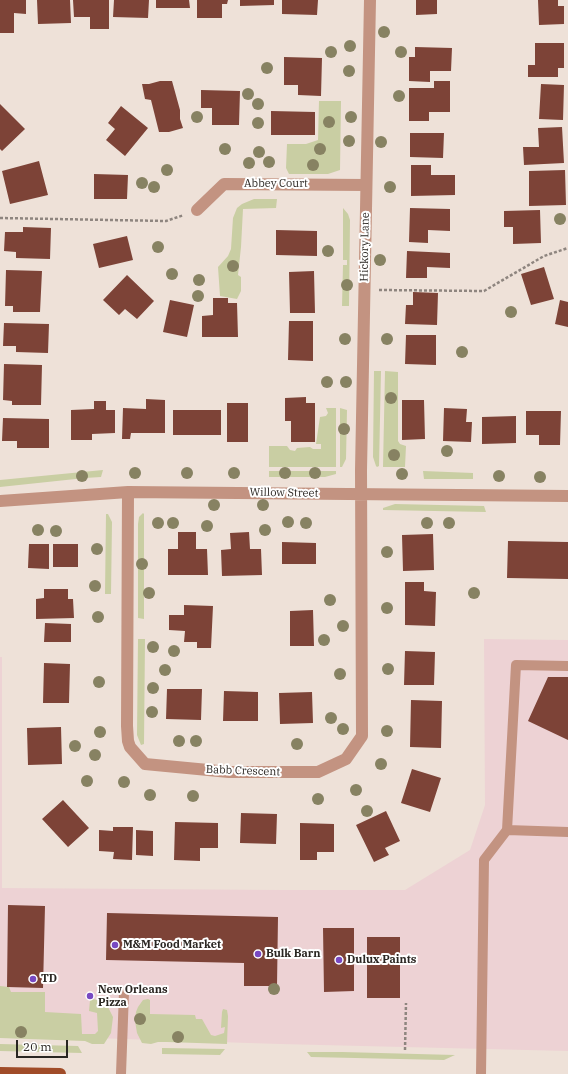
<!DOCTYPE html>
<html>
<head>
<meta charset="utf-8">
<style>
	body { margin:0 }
	#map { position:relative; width:568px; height:1074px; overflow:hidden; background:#eee1d8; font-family:"IBM Plex Serif",serif }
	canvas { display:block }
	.scale { position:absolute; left:16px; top:1040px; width:52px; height:18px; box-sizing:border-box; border:2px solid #2a2622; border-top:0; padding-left:5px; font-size:12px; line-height:14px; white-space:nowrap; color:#2a2622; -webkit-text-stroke:3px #fff; paint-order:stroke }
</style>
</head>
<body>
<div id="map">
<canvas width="568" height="1074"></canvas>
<div class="scale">20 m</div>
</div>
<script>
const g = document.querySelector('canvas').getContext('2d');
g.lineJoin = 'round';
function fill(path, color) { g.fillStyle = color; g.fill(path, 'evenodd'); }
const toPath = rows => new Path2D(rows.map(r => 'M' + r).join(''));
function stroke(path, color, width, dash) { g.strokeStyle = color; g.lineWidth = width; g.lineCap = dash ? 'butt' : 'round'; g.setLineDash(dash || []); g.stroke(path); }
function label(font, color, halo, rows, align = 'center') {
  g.font = font + ' "IBM Plex Serif",serif'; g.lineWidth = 4; g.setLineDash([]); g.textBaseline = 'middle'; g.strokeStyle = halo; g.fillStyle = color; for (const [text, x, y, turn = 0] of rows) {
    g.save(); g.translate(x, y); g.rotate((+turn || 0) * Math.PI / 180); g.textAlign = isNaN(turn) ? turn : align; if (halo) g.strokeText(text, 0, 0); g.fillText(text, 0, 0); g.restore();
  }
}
fill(toPath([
	[484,639,568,640,568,1051,280,1044,0,1035,0,657,2,657,2,888,281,890,405,890,470,850,485,805]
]), '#edd2d4');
fill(toPath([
	[319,101,341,101,340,170,328,174,289,174,286,168,287,144,306,144,318,140],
	[254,199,277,199,276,208,243,209,241,247,238,275,241,277,241,291,237,299,220,296,218,267,228,256,231,249,233,218,237,208,242,204],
	[343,208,348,214,350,220,349,306,342,306,343,265,347,265,347,260,343,260],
	[374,371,381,371,379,466,377,467,376,466,373,457],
	[385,371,398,372,398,441,400,444,406,446,405,467,383,467],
	[326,408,336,408,336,467,269,467,269,446,287,446,290,450,295,451,297,448,310,447,313,449,321,449,321,444,316,444,320,417,326,416,328,413],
	[340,408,347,410,346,459,342,467,340,467],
	[103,470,101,477,85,478,0,487,0,480],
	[269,471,336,471,336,474,325,477,269,477],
	[423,471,473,473,473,479,424,479],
	[395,504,484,506,486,512,383,510,383,508],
	[143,513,144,514,144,619,138,618,138,524,139,517],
	[106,514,108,514,112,522,111,594,105,594],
	[138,639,145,639,144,744,141,745,137,735],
	[0,986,9,987,11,992,45,992,45,1012,81,1014,82,1034,95,1034,98,1031,97,1013,89,1011,90,1000,93,999,101,1001,108,1007,113,1017,111,1033,104,1044,92,1044,85,1041,0,1038],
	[148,999,150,1000,150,1014,195,1015,196,1019,202,1019,211,1035,215,1036,224,1033,225,1027,221,1028,222,1012,223,1009,227,1010,228,1016,227,1044,167,1042,158,1042,151,1044,142,1043,137,1033,135,1021,136,1012,138,1007,143,1000],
	[0,1044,78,1046,82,1053,0,1051],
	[162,1048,225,1049,220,1055,162,1054],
	[307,1052,342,1052,455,1055,444,1060,311,1057]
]), '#c9cea3');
fill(toPath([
	[0,0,26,0,26,14,14,13,14,33,0,33],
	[37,0,70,0,71,23,38,24],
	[73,0,109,0,109,29,90,29,90,17,74,17],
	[114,0,149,0,148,18,113,17],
	[156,0,189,0,190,8,156,8],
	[197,0,228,0,227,4,222,4,222,18,197,18],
	[240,0,274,0,274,5,240,6],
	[282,0,318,0,317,15,282,14],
	[416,0,437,0,437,14,416,15],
	[538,0,558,0,558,6,564,6,564,24,539,25],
	[535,43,564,43,564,68,558,68,558,77,528,77,528,65,535,65],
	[415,47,452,48,451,71,430,71,430,82,409,81,409,57,415,57],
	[284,57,322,58,321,96,298,95,298,85,284,85],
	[160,81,172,81,180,110,180,119,183,128,169,132,159,132,151,100,145,99,142,84,149,84],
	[434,81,450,81,450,112,429,112,429,121,409,121,409,88,434,88],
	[541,84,564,85,563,120,539,119],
	[201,90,240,91,239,125,212,125,212,108,201,108],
	[0,104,25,129,2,151,0,149],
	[121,106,148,128,125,156,106,140,115,129,108,123],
	[271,111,315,112,315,135,271,135],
	[562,127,564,163,524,165,523,147,539,147,538,128],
	[410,133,444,133,443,158,410,157],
	[39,161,48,195,10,204,2,171],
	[411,165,431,165,431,175,455,175,455,195,411,196],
	[565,170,566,205,529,206,529,171],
	[94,174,128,175,127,199,94,199],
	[410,208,450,209,450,231,428,230,428,243,409,242],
	[540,210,541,243,513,244,513,227,504,227,504,211],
	[23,227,51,228,50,259,16,258,16,252,4,251,5,232,23,232],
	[276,230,317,231,317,256,276,255],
	[127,236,133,260,99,268,93,244],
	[407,251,450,253,450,268,427,267,427,278,406,278],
	[544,267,554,299,531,305,521,274],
	[6,270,42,271,40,312,13,312,13,306,5,306],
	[314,271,315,313,290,313,289,272],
	[127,275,154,301,137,319,125,309,119,315,103,300],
	[413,292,438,293,437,325,405,324,406,305,413,305],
	[213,298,228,298,228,303,237,303,238,337,202,337,202,316,213,315],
	[170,300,194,305,187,337,163,332],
	[560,300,568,302,568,327,555,324],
	[289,321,313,321,313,361,288,360],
	[4,323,49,324,48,353,16,352,16,346,3,346],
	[406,335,436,335,436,365,405,364],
	[4,364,42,365,41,405,12,405,12,401,3,400],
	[306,397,306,403,315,403,315,442,291,442,291,421,285,421,285,398],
	[146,399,165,400,165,433,131,433,130,439,122,439,123,408,146,409],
	[402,400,424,400,425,439,402,440],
	[94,401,106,401,106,410,115,410,115,433,92,434,92,440,71,440,71,410,94,409],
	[227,403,248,403,248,442,227,442],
	[444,408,467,409,466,422,472,422,471,442,443,441],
	[173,410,221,410,221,435,173,435],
	[526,411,561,411,560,445,539,445,539,435,526,435],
	[516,416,516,443,482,444,482,417],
	[3,418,49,419,49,448,17,448,17,441,2,441],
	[178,532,196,532,196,549,207,549,208,575,168,575,168,549,178,549],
	[249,532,250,549,261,549,262,575,222,576,221,550,231,549,230,533],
	[433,534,434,570,403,571,402,535],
	[508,541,568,542,568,579,507,578],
	[282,542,316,543,316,564,282,564],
	[29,544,49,544,49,569,28,568],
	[53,544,78,544,78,567,53,567],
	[405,582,424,582,424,591,436,592,435,626,405,625],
	[44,589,68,589,68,599,73,599,74,618,36,619,36,599,44,598],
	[184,605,213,606,211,648,197,648,197,642,184,642,185,631,169,630,169,615,184,615],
	[313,610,314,646,290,646,290,611],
	[45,623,71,624,71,642,44,642],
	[405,651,435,652,434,685,404,685],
	[44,663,70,664,69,703,43,703],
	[548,677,568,677,568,740,528,721],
	[167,689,202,689,201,720,166,719],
	[224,691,258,692,258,721,223,721],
	[312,692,313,723,280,724,279,693],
	[411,700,442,701,441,748,410,747],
	[61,727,62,764,28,765,27,728],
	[412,769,441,778,430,812,401,803],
	[63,800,89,828,68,847,42,819],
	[386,811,400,841,385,848,389,855,374,862,356,825],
	[241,813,277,814,276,844,240,843],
	[175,822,218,823,218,848,200,848,200,861,174,860],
	[300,823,334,824,334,852,317,852,317,860,300,860],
	[113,827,133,827,132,860,113,859,114,852,99,851,99,830,113,831],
	[136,830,153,831,153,856,136,855],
	[8,905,45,906,43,988,7,987],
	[107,913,278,917,277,986,244,986,244,963,106,960],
	[323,928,354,928,354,991,324,992],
	[367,937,400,937,400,998,367,998]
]), '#7d4337');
stroke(toPath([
	[0,218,166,221,184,215],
	[379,290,484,291,544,256,568,248],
	[405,1050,406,1003]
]), '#8e857f', 2.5, [3, 2]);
stroke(toPath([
	[507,830,568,832],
	[121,1074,124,992],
	[481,1074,484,860,507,830,516,665,568,666]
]), '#c39381', 10);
stroke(toPath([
	[197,210,224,184,366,185],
	[128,492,127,726,128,741,130,747,145,764,229,772,318,772,346,759,362,736,361,470,370,0],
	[0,501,128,492,568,496]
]), '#c39381', 12);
stroke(toPath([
	[0,1073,60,1074]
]), '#a04c29', 12);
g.fillStyle = '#878262';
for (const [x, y] of [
	[384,32],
	[350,46],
	[331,52],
	[401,52],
	[267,68],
	[349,71],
	[248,94],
	[399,96],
	[258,104],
	[197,117],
	[351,117],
	[329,122],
	[258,123],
	[349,141],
	[381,142],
	[225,149],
	[320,149],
	[259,152],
	[269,162],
	[249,163],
	[313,165],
	[167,170],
	[142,183],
	[154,187],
	[390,187],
	[560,219],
	[158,247],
	[328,251],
	[380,260],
	[233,266],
	[172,274],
	[199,280],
	[347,285],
	[198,296],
	[511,312],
	[345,339],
	[387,339],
	[462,352],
	[327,382],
	[346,382],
	[391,398],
	[344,429],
	[447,451],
	[394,455],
	[135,473],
	[187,473],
	[234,473],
	[285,473],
	[315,473],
	[402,474],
	[82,476],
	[499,476],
	[540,477],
	[214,505],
	[263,505],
	[288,522],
	[158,523],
	[173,523],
	[306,523],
	[427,523],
	[449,523],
	[207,526],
	[38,530],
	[265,530],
	[56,531],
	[97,549],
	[387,552],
	[142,564],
	[95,586],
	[149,593],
	[474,593],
	[330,600],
	[387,608],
	[98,617],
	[343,626],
	[324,640],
	[153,647],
	[174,651],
	[388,669],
	[165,670],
	[340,674],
	[99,682],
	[153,688],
	[152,712],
	[331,718],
	[343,729],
	[387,731],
	[100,732],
	[179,741],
	[196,741],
	[297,744],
	[75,746],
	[95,755],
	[381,764],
	[87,781],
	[124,782],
	[356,790],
	[150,795],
	[193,796],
	[318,799],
	[367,811],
	[274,989],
	[140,1019],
	[21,1032],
	[178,1037]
]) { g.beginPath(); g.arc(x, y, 6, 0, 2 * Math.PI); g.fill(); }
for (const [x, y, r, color] of [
	[115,945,4,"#7849c2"],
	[258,954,4,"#7849c2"],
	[339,960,4,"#7849c2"],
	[33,979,4,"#7849c2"],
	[90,996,4,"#7849c2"]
]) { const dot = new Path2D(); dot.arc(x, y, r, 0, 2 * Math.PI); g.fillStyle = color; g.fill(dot); stroke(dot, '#fff', 1.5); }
label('11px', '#2a2622', '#fff', [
	["Abbey Court",276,184],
	["Hickory Lane",365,247,-89],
	["Willow Street",284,493,1],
	["Babb Crescent",243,771,2]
]);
label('bold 11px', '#2a2622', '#fff', [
	["M&M Food Market",123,945],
	["Bulk Barn",266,954],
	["Dulux Paints",347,960],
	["TD",41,979],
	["New Orleans",98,990],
	["Pizza",98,1003]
], 'left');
</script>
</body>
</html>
